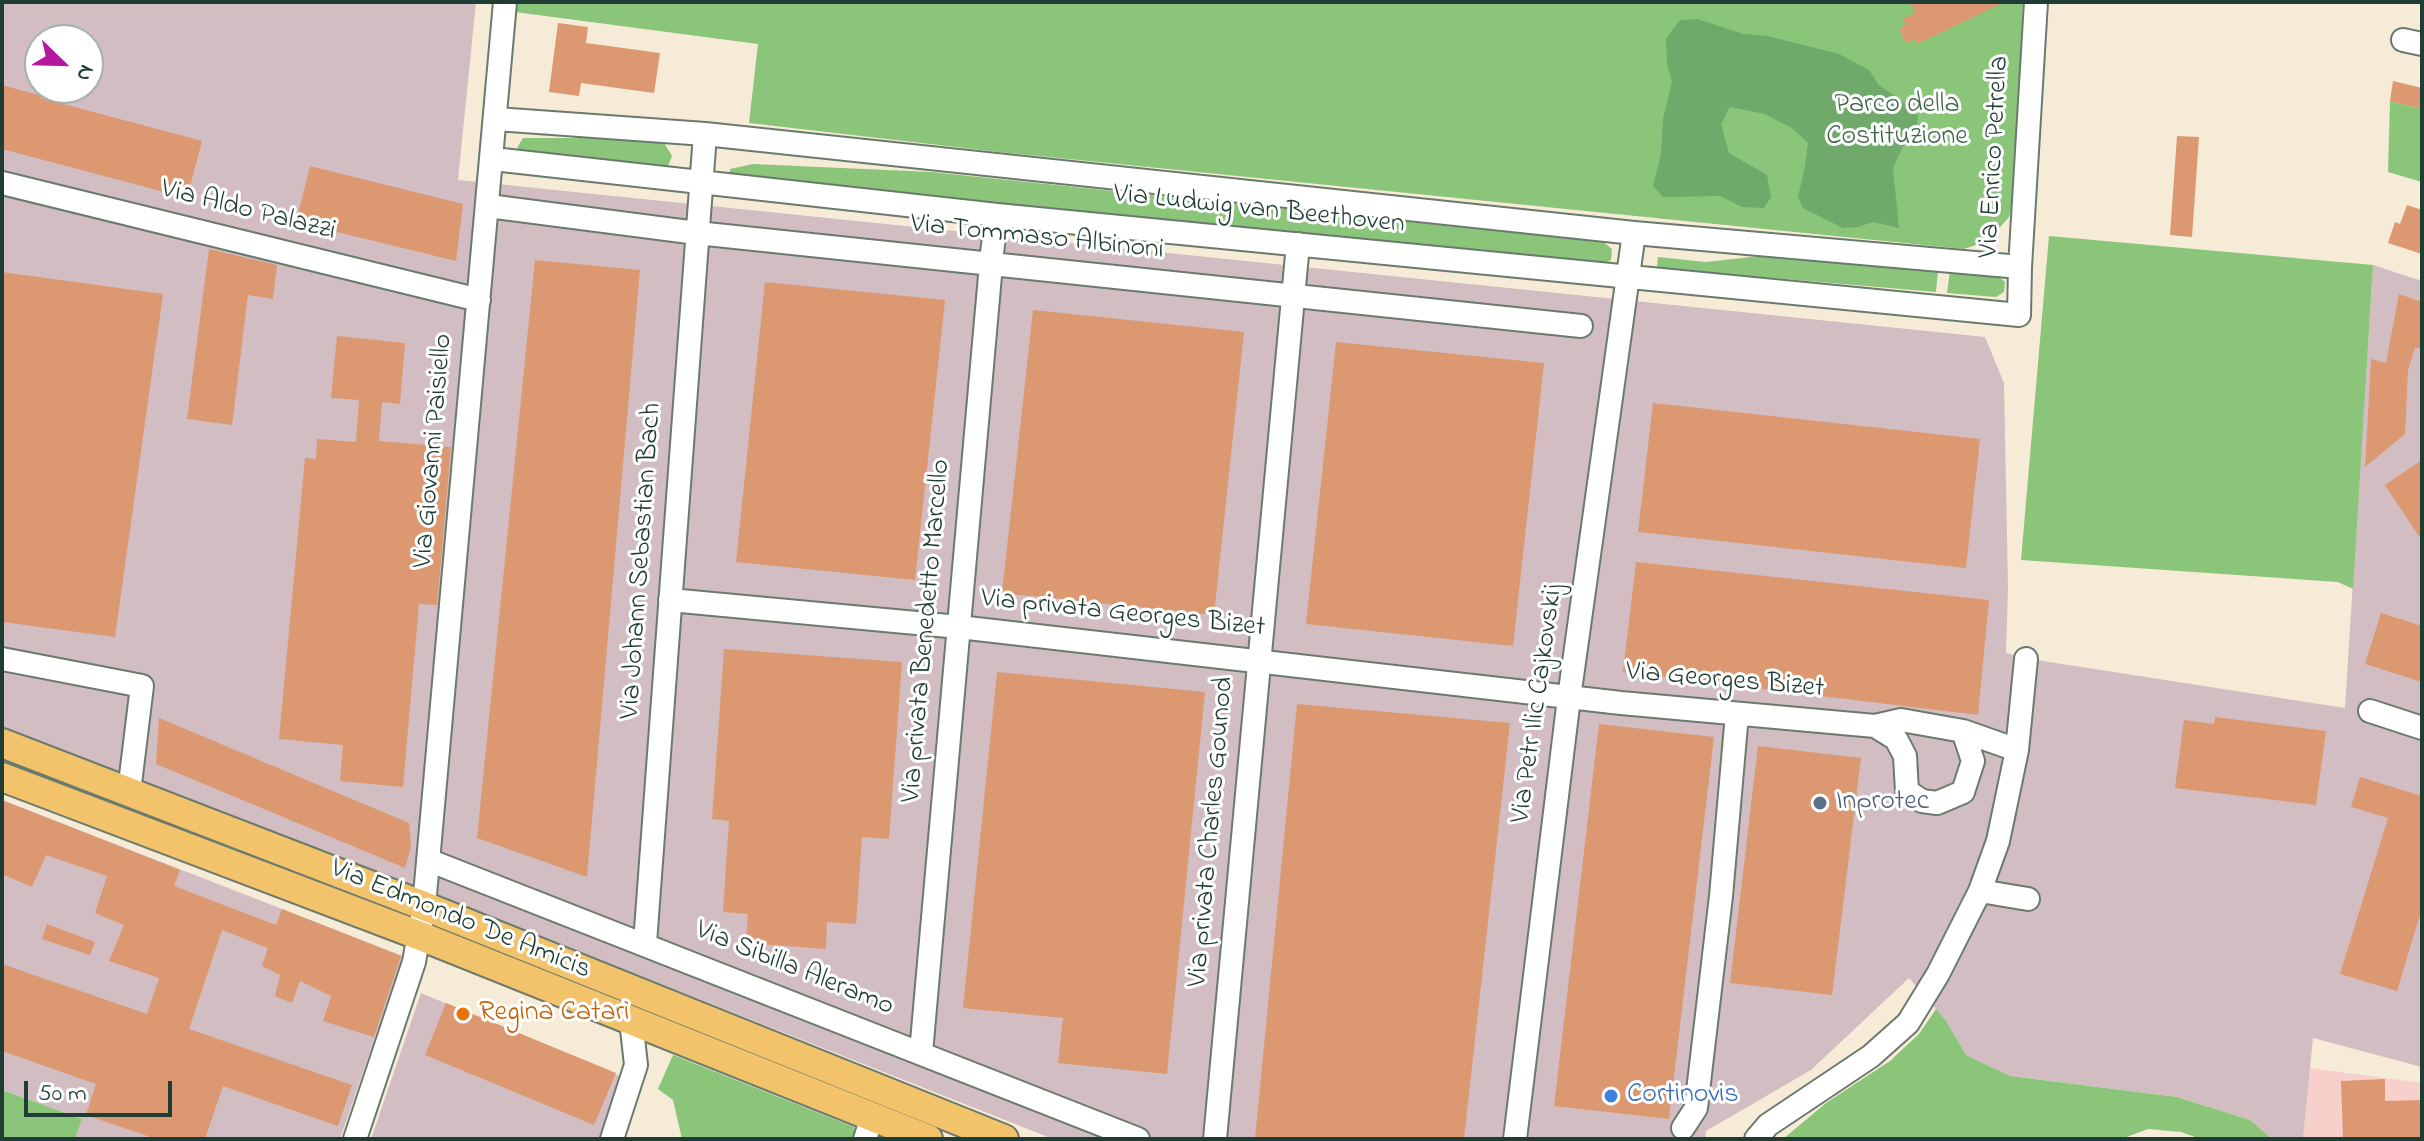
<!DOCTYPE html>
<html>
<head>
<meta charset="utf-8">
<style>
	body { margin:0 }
	#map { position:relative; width:2424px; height:1141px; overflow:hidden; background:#f6ebd7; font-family:"Indie Flower",sans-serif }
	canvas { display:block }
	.frame { position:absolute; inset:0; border:4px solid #1f3d34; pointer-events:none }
	.north { position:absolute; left:24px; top:24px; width:80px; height:80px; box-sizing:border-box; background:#fff; border:2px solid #a5b1ae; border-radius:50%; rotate:113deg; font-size:22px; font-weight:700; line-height:32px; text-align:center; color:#1f3d34 }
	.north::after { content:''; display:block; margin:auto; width:28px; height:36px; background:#b5179e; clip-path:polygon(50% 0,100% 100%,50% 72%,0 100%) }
	.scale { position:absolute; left:24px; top:1081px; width:148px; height:36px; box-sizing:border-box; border:4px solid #1f3d34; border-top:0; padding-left:10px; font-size:24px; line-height:28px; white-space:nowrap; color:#1f3d34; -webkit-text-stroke:6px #fff; paint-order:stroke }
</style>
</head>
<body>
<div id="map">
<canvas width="2424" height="1141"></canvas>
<div class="frame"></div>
<div class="north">N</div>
<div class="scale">50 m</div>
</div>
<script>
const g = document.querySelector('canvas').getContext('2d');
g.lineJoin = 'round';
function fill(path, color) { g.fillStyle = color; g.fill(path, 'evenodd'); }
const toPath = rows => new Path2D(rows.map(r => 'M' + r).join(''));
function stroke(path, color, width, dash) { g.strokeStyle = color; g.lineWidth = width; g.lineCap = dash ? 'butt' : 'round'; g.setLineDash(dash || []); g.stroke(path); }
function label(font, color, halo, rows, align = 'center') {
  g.font = font + ' "Indie Flower",sans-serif'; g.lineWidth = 6; g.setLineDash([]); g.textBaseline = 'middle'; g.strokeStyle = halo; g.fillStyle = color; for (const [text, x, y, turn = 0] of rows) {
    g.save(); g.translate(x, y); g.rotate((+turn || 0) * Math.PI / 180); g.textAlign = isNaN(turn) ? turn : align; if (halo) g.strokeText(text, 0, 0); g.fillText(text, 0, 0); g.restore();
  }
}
fill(toPath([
	[2310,1068,2422,1083,2422,1139,2303,1139]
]), '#f7d0cb');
fill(toPath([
	[2,2,476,2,458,180,1985,337,2004,383,2008,587,2006,653,2043,661,2345,708,2373,265,2422,281,2422,1067,2313,1038,2303,1139,2272,1139,2250,1120,2177,1097,2010,1076,1966,1055,1947,1022,1909,978,1811,1070,1706,1131,1705,1139,1053,1139,385,875,2,728],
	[40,40,88,40,88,88,40,88],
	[2,800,403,956,340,1139,75,1139,82,1119,2,1090],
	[421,993,622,1077,600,1139,371,1139]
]), '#d2bec2');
fill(toPath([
	[516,2,2023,2,2014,200,2009,217,1995,233,1982,243,1964,249,999,152,749,123,758,44,515,12],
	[2390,101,2422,109,2422,182,2388,172],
	[523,138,644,138,664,143,672,156,667,169,526,154,517,148],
	[753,164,931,172,1603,242,1612,249,1611,260,1599,266,730,177,730,169],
	[2049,236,2373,265,2353,589,2338,582,2021,560],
	[1760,256,1938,270,1936,292,1657,268,1658,257,1706,262],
	[1950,271,1997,275,2005,282,2004,292,1996,297,1947,293],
	[1936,1009,1947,1022,1966,1055,2010,1076,2177,1097,2250,1120,2272,1139,2201,1139,2181,1132,2148,1129,2121,1139,1783,1139,1826,1103,1890,1061,1919,1034],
	[673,1055,854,1127,857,1139,682,1139,673,1100,658,1089],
	[2,1090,82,1119,75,1139,2,1139]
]), '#8ac57a');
fill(toPath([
	[1698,19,1743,34,1767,36,1839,54,1869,70,1879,85,1909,106,1918,116,1916,130,1902,148,1893,168,1899,228,1873,222,1858,227,1843,228,1803,208,1798,197,1805,166,1808,143,1792,128,1765,114,1730,107,1721,124,1729,153,1767,175,1771,197,1764,208,1742,207,1720,196,1663,197,1653,186,1661,154,1663,119,1672,82,1667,64,1666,39,1680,20]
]), '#6faa6a');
fill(toPath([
	[1910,2,2005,2,1917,44,1915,39,1906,43,1899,29,1906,25,1903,19,1915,13],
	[558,23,588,27,586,43,660,53,654,93,581,83,579,96,549,92],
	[2393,81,2422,88,2422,109,2390,101],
	[2,85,42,96,41,98,202,141,187,198,2,149],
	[2177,136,2199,137,2192,237,2170,235],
	[310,166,463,204,456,261,296,222],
	[2407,205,2422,210,2422,254,2388,243,2395,222,2400,224],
	[209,249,277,265,273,299,248,295,232,425,187,419],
	[535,260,640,270,587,877,477,838],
	[2,272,163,294,115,637,2,622],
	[765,282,945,300,915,580,736,562],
	[2399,294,2422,302,2422,349,2415,348,2408,370,2405,434,2365,467,2371,359,2386,363],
	[1033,310,1244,332,1214,615,1002,593],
	[337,336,405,343,400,404,382,402,379,441,451,447,437,605,419,604,403,787,340,781,343,745,279,739,305,458,316,459,317,439,356,442,359,400,331,398],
	[1336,342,1544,363,1513,646,1306,624],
	[1653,403,1980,439,1966,568,1638,532],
	[2422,460,2422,541,2385,485],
	[1636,562,1989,600,1978,715,1623,672],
	[2381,613,2422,626,2422,682,2365,664],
	[724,649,902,662,889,839,862,837,856,924,827,922,826,949,746,943,748,914,723,912,729,821,712,819],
	[997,672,1205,692,1167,1074,1058,1063,1063,1018,963,1008],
	[1297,704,1510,723,1464,1139,1255,1139],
	[2215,717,2326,731,2316,805,2175,788,2184,720,2214,724],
	[159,718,409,823,411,847,405,868,156,764],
	[1599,724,1714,737,1669,1119,1554,1106],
	[1758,746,1861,758,1832,995,1730,983],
	[2360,777,2422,796,2422,908,2397,991,2340,974,2388,818,2351,807],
	[2,800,180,870,174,886,276,925,282,909,401,956,374,1037,323,1021,331,996,300,981,292,1003,275,996,280,975,262,966,268,948,222,930,189,1029,352,1085,338,1126,223,1086,205,1139,156,1139,86,1115,96,1084,2,1051,2,964,147,1014,159,978,109,961,124,925,95,913,107,876,46,855,32,887,2,874],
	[47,924,95,942,90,955,42,939],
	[446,1003,616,1073,594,1125,425,1055],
	[2385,1079,2385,1101,2422,1100,2422,1139,2343,1139,2341,1081]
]), '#db9871');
const minor = toPath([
	[2403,40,2422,44],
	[496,119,705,134,1634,233,2020,267],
	[493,159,997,215,2019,315,2020,267,2036,2],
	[2,183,479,300],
	[488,206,697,233,1581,326],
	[670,600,959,627,1621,703,1875,726,1901,720,1963,731,1973,761,1963,792,1937,803,1922,801,1907,791,1905,756,1896,739,1875,726],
	[2,659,142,686,129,792],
	[2370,711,2422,728],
	[2017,750,2026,659],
	[428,860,1138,1139],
	[1980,891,2028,899],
	[645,943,705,134],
	[921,1053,992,253,997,215],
	[1683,1128,1696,1108,1721,896,1737,714],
	[355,1139,414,962,424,906,505,2],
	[612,1139,636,1065,631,1020],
	[865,1139,872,1117],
	[1215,1139,1298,244],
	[1515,1139,1569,698,1634,233],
	[1756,1139,1768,1125,1871,1056,1908,1023,1938,974,1980,891,1998,841,2017,750,1963,731]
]);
const major = toPath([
	[2,743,424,906,1004,1139],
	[2,777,418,935,928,1139]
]);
stroke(minor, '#6a7a6d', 26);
stroke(major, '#6a7a6d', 32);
stroke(minor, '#fff', 22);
stroke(major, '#f2c36a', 28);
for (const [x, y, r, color] of [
	[1820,803,8,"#5c6f8a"],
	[463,1014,8,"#e8710a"],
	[1611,1096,8,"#3f7fe0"]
]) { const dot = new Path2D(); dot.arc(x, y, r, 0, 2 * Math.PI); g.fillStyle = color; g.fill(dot); stroke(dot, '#fff', 3); }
label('28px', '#3f6649', '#fff', [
	["Parco della",1897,106],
	["Costituzione",1897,138]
]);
label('28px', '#1f3d34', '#fff', [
	["Via Enrico Petrella",1996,157,-87],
	["Via Ludwig van Beethoven",1259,211,6],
	["Via Aldo Palazzi",248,212,14],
	["Via Tommaso Albinoni",1037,239,6],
	["Via Giovanni Paisiello",435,451,-85],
	["Via Johann Sebastian Bach",643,561,-86],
	["Via privata Georges Bizet",1123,615,6],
	["Via privata Benedetto Marcello",928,631,-85],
	["Via Georges Bizet",1725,682,5],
	["Via Petr Ilic Cajkovskij",1539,704,-82],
	["Via privata Charles Gounod",1213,832,-85],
	["Via Edmondo De Amicis",460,921,22],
	["Via Sibilla Aleramo",794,970,22]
]);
label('28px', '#4e5e75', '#fff', [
	["Inprotec",1836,803]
], 'left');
label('28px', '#c56008', '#fff', [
	["Regina Catarì",479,1014]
], 'left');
label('28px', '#366cbe', '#fff', [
	["Cortinovis",1627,1096]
], 'left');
</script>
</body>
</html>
